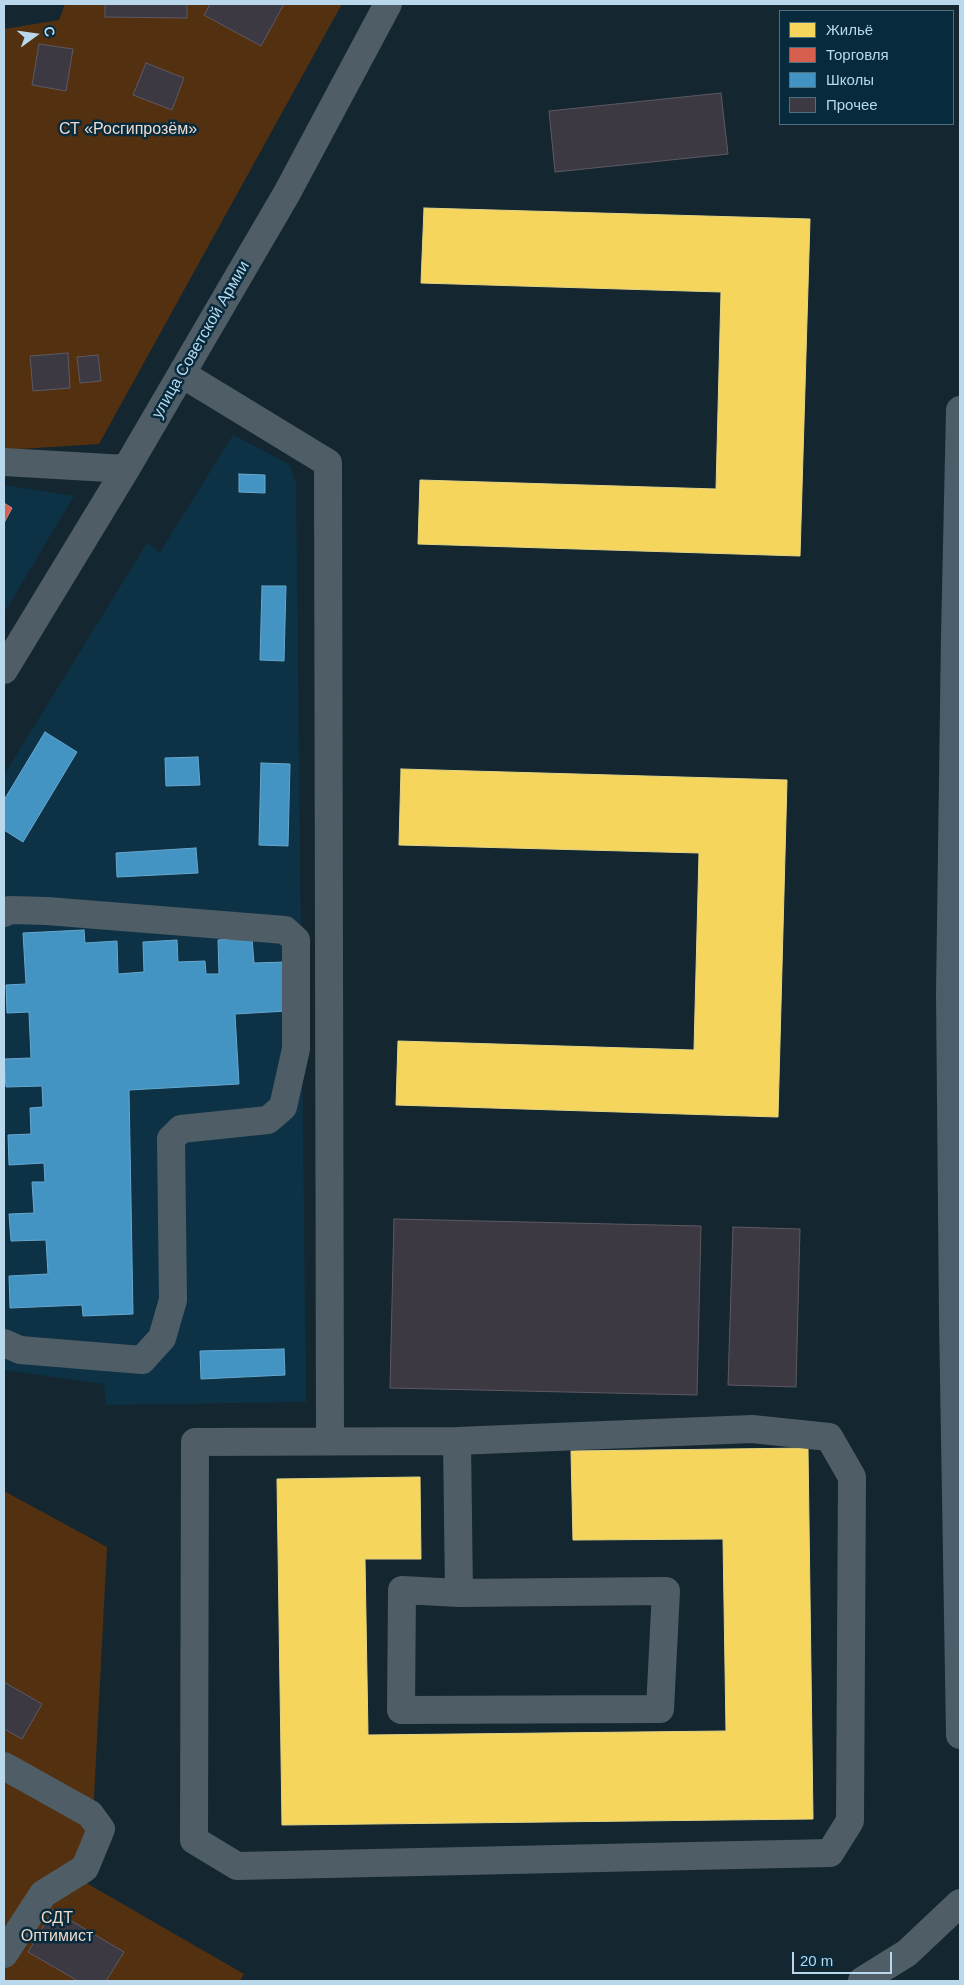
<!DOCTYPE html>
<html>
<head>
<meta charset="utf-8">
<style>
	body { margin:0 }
	#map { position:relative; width:964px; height:1985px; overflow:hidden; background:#142630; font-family:Arial,sans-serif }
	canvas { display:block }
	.frame { position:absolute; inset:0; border:5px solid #b9d8ec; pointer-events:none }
	.legend { position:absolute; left:779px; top:10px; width:175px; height:115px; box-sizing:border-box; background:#072a3d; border:1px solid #4e7083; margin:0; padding:6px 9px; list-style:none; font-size:15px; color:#b9d8ec }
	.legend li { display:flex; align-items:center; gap:10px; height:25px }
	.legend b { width:25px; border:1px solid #4e7083 }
	.north { position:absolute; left:10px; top:10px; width:50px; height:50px; -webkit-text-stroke:4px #072a3d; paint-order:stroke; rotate:76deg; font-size:14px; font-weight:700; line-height:20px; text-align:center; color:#b9d8ec }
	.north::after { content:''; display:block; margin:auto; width:18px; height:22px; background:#b9d8ec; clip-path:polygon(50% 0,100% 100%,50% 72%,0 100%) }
	.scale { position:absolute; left:792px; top:1952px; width:100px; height:22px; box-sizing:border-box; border:2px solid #b9d8ec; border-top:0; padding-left:6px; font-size:15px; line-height:18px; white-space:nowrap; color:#b9d8ec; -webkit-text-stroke:4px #072a3d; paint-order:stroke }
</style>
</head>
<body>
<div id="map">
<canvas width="964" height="1985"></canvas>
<div class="frame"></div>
<ul class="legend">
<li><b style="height:14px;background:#f6d55c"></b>Жильё</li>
<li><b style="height:14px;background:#d6604d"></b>Торговля</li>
<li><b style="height:14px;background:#4393c3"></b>Школы</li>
<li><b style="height:14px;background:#3c3942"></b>Прочее</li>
</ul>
<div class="north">С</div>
<div class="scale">20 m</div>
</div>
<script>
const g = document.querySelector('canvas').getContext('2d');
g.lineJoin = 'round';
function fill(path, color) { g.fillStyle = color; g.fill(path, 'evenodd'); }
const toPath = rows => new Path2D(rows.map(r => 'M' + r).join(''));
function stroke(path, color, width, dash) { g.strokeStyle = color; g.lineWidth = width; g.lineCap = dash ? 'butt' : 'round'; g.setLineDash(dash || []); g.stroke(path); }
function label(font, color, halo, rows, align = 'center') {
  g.font = font + ' Arial,sans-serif'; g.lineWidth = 5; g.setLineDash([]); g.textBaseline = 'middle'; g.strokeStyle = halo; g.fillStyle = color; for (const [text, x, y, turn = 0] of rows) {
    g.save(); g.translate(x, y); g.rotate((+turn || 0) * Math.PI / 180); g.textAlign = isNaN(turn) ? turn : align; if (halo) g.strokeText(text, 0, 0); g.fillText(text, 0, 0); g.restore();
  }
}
fill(toPath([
	[233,435,289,464,296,483,306,1402,106,1405,104,1384,4,1370,4,775,147,543,160,552],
	[4,485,74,496,4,613]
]), '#0d3246');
fill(toPath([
	[65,4,342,4,99,444,4,450,4,29,59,20],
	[4,1491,107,1547,94,1798,88,1884,244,1974,240,1981,4,1981]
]), '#533010');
const homes = toPath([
	[424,208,810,219,800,556,418,544,420,480,716,489,721,292,421,283,424,208],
	[401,769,787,780,778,1117,396,1105,398,1041,694,1050,699,853,399,845,401,769],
	[808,1448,813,1819,282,1825,277,1479,420,1477,421,1559,365,1559,368,1735,726,1731,723,1539,573,1540,571,1451,808,1448]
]);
fill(homes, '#f6d55c');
stroke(homes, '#e4d687', 1);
const shops = toPath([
	[4,503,12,508,4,523,4,503]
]);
fill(shops, '#d6604d');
stroke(shops, '#cd847d', 1);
const schools = toPath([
	[239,474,265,475,265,493,239,492,239,474],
	[262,586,286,586,284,661,260,660,262,586],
	[45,732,77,752,23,842,4,830,4,800,45,732],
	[198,757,200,785,166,786,165,758,198,757],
	[261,763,290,764,288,846,259,845,261,763],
	[196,848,198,873,117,877,116,853,196,848],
	[84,930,85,943,117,941,118,974,144,972,143,942,177,940,178,962,205,961,206,974,219,974,218,940,252,938,254,963,285,962,287,1011,235,1014,239,1084,129,1090,133,1314,83,1316,82,1305,10,1308,9,1276,48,1274,46,1240,11,1241,9,1214,34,1213,32,1182,45,1182,44,1163,9,1165,8,1135,31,1134,30,1108,43,1107,42,1086,6,1087,4,1059,31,1058,29,1012,7,1013,6,985,26,984,23,933,84,930],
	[284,1349,285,1375,201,1379,200,1351,284,1349]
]);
fill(schools, '#4393c3');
stroke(schools, '#66a8cf', 1);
const building = toPath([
	[105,4,187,4,187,18,105,17,105,4],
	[210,4,284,4,261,46,204,15,210,4],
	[39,44,73,49,66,91,32,85,39,44],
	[146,63,184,78,172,110,133,95,146,63],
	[721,93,728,154,555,172,549,111,721,93],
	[68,353,70,388,33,391,30,356,68,353],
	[98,355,101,381,80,383,77,357,98,355],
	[394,1219,701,1226,697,1395,390,1388,394,1219],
	[733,1227,800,1229,796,1387,728,1385,733,1227],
	[4,1682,42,1704,22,1739,4,1729,4,1682],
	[53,1910,124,1952,106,1981,78,1981,28,1952,53,1910]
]);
fill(building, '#3c3942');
stroke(building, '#5d5962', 1);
stroke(toPath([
	[182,374,328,463,330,1441],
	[4,462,126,469],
	[4,670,126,469,287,193,388,4],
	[4,913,10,910,47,911,285,930,296,940,296,1049,283,1107,268,1120,181,1129,171,1139,173,1300,162,1338,142,1360,20,1350,4,1343],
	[752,1429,829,1437,852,1477,850,1821,830,1853,237,1866,194,1840,195,1442,457,1441,752,1429],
	[457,1441,459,1593,402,1590,401,1710,660,1709,666,1591,459,1593],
	[4,1766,90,1814,101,1829,85,1868,43,1894,4,1954],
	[862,1981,907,1953,960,1903]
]), '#4f5d66', 28);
stroke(toPath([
	[960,410,955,634,950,993,953,1320,960,1735]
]), '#4a5d68', 28);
label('16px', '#f0dacb', '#072a3d', [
	["СТ «Росгипрозём»",128,130],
	["СДТ",57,1919],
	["Оптимист",57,1937]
]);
label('16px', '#b9d8ec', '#072a3d', [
	["улица Советской Армии",201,340,-60]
]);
</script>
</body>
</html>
